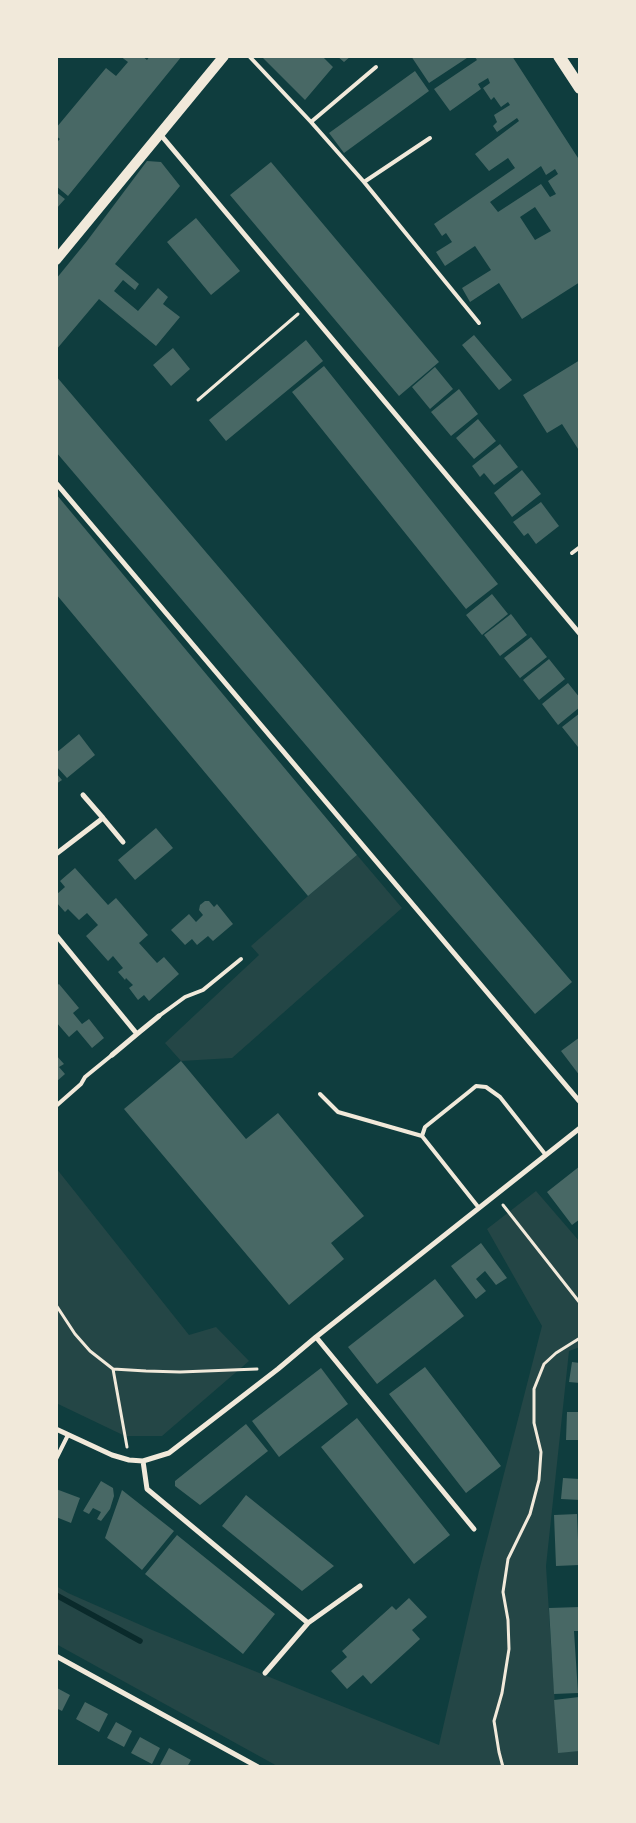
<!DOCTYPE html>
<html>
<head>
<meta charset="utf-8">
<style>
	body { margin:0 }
	#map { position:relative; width:636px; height:1823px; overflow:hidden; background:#0f3d3e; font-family:"IBM Plex Sans",sans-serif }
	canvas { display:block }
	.frame { position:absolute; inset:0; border:58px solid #f1e9da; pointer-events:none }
</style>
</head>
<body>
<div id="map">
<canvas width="636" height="1823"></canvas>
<div class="frame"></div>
</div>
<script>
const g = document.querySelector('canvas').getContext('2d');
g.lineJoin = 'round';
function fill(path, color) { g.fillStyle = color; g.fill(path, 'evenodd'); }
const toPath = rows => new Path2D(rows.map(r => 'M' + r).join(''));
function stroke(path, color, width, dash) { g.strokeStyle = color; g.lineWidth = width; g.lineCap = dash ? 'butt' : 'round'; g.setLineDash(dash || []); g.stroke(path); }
fill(toPath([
	[357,855,402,908,232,1058,181,1061,165,1043,259,955,251,946,308,896],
	[56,1168,189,1335,216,1327,249,1361,162,1436,125,1436,56,1403],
	[536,1191,580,1242,580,1347,569,1351,546,1566,558,1752,580,1751,580,1767,279,1767,56,1644,56,1586,68,1593,152,1630,439,1745,479,1571,542,1326,487,1229]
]), '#244646');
stroke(toPath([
	[56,1595,140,1641]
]), '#0a2a2b', 5.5);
fill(toPath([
	[120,56,142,56,147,60,150,56,182,56,68,196,56,186,56,143,60,139,56,136,56,128,106,68,116,76,128,62],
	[261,56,322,56,333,67,305,100],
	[337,56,351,56,344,62],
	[411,56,470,56,429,83],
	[474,56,512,56,580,161,580,282,522,319,499,283,470,302,462,288,491,270,475,246,445,266,436,252,452,242,446,233,442,236,434,224,515,168,508,158,489,171,475,154,519,121,517,118,497,132,493,126,497,122,494,115,510,105,508,102,501,107,494,97,491,100,483,88,490,83,488,78,478,84,481,89,450,111,434,89,477,60],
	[541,166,546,175,555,169,558,174,548,181,556,194,550,197,541,184,498,212,490,202],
	[535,207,551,231,535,240,520,217],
	[415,71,429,91,344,153,329,133],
	[147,161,161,162,180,186,115,264,139,284,135,290,123,280,114,291,138,311,158,288,168,297,163,304,180,317,156,346,99,299,56,350,56,279,87,241],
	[271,162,439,362,399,396,230,195],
	[56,192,65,199,56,209],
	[196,218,240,271,211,295,167,242],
	[474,335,512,380,499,390,462,345],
	[306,340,323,361,226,441,209,420],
	[173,348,190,369,171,386,153,365],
	[580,360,580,452,562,424,547,433,523,395],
	[324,366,498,584,466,609,292,392],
	[435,367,453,389,430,409,412,387],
	[56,376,572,982,535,1014,56,452],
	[459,389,478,414,451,436,431,412],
	[478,419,496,441,474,459,456,438],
	[500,444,518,467,494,485,484,473,480,477,472,466],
	[522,470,541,494,512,517,494,493],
	[56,494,357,855,308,896,56,594],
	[541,502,559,526,536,544,528,533,524,536,513,522],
	[492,594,508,614,482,635,466,615],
	[511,614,527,635,500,656,484,635],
	[531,637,547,657,520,678,504,658],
	[549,659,565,679,539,700,523,680],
	[568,683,580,698,580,707,558,725,542,704],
	[580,713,580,746,578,747,562,727],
	[79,734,95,755,67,778,56,766,56,753],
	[56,773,62,780,56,784],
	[156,828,173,848,135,880,118,860],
	[75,868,108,905,116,898,148,935,139,943,157,963,164,957,179,974,149,1001,144,995,138,1000,129,988,133,985,126,978,125,980,118,972,123,968,113,956,108,961,86,936,98,925,87,913,79,920,68,909,65,912,56,902,56,895,65,887,60,881],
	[205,901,209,901,214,907,217,904,233,924,213,941,208,936,197,945,192,939,185,945,171,930,189,914,196,922,203,915,199,910,200,905],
	[59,984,79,1008,73,1013,82,1024,89,1019,104,1038,92,1048,77,1030,69,1037,56,1022,56,986],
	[580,1037,580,1076,561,1051],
	[56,1055,64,1064,59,1067,65,1074,56,1082],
	[181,1061,246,1139,278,1113,364,1216,331,1243,344,1259,289,1305,124,1109],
	[580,1166,580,1219,572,1225,547,1192],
	[481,1243,507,1278,496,1285,485,1271,476,1279,486,1291,476,1299,451,1266],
	[435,1279,464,1316,377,1384,348,1347],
	[572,1362,580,1363,580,1383,569,1382],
	[425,1367,501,1466,466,1493,389,1394],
	[321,1368,348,1404,279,1457,252,1421],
	[567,1412,580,1412,580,1440,566,1440],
	[357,1418,450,1535,414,1564,321,1447],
	[246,1424,268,1451,200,1505,175,1486,175,1481],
	[563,1478,580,1479,580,1500,561,1499],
	[101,1481,113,1488,114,1496,110,1509,101,1521,97,1519,101,1512,93,1508,89,1514,83,1511],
	[56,1489,80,1498,71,1523,56,1517],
	[122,1490,174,1531,142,1570,105,1538],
	[246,1495,334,1566,302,1591,222,1526],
	[577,1514,579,1565,556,1566,554,1515],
	[177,1535,275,1614,243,1654,145,1574],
	[409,1598,427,1617,412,1630,420,1639,371,1684,363,1675,347,1689,331,1671,347,1657,342,1651,392,1606,396,1610],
	[580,1607,580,1631,574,1631,578,1693,554,1694,549,1608],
	[57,1688,70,1695,62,1711,56,1708],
	[579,1697,580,1751,558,1753,554,1700],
	[85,1702,108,1714,99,1732,76,1719],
	[116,1722,132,1731,124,1747,107,1738],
	[140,1737,160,1748,152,1764,131,1753],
	[169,1748,191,1760,187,1767,162,1767,160,1765]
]), '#486865');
stroke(toPath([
	[198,400,298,314],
	[503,1205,580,1303],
	[56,1305,75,1334,90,1351,113,1369],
	[127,1447,113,1369,146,1371,180,1372,257,1369],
	[503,1767,499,1752,494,1721,502,1693,509,1649,508,1620,503,1592,508,1559,530,1514,539,1480,541,1452,534,1423,534,1389,544,1364,556,1353,580,1338]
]), '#f1e9da', 3);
stroke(toPath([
	[249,56,311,122,376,67],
	[311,122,364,182,430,138],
	[364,182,479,323],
	[572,553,580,547],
	[159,1016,185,997,203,990,241,959],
	[320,1094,338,1112,422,1136,479,1208],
	[56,1106,81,1084,85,1077,112,1055],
	[422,1136,425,1127,470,1091,476,1086,486,1087,500,1097,545,1154],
	[56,1459,68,1435]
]), '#f1e9da', 4);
stroke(toPath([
	[160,134,580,634],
	[56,483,580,1102],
	[83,795,103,818],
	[56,854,103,818,123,842],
	[56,935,137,1034,112,1055],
	[137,1034,159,1016],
	[316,1337,474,1529],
	[56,1429,112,1455,129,1460,143,1461,169,1453,278,1369,316,1337,580,1128],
	[143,1461,147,1489,308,1623,265,1673],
	[308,1623,360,1586],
	[56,1656,258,1767]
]), '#f1e9da', 5);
stroke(toPath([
	[56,260,224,56]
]), '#f1e9da', 10);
stroke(toPath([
	[559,56,580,88]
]), '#f1e9da', 12);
</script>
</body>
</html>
